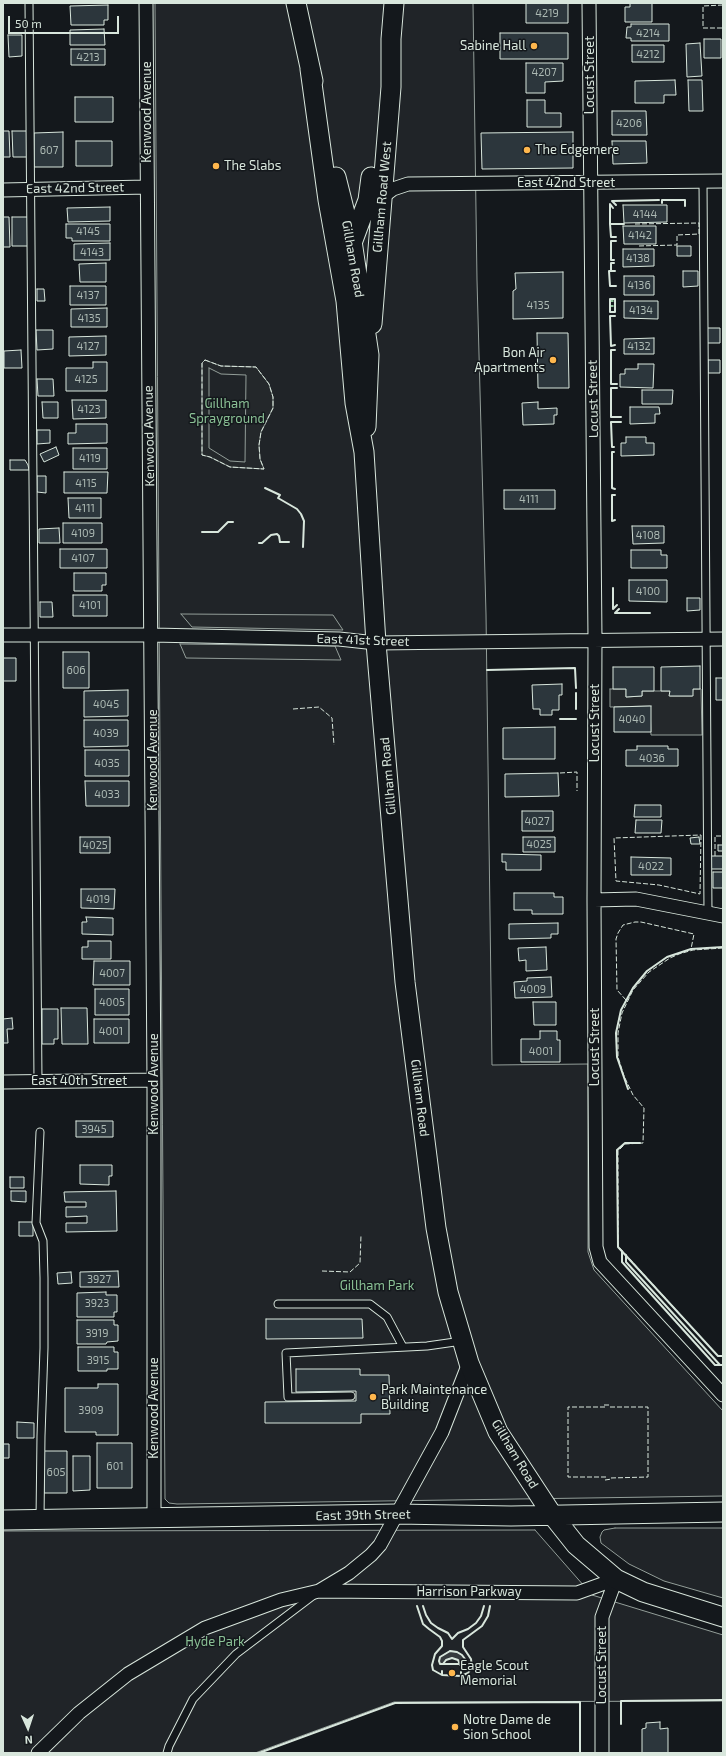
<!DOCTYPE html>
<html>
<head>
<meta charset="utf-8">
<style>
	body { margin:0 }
	#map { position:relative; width:726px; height:1756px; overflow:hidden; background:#14181c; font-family:"Exo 2",sans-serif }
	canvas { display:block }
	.frame { position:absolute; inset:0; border:4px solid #d8e6dc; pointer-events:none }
	.north { position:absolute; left:8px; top:1708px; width:40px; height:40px; -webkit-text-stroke:3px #14181c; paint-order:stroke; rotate:177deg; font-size:11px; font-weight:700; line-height:16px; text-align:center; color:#d8e6dc }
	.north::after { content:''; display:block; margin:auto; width:14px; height:18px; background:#d8e6dc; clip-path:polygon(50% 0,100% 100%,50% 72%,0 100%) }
	.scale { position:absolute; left:8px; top:16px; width:111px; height:18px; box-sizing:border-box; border:2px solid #d8e6dc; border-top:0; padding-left:5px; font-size:12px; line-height:14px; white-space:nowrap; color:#d8e6dc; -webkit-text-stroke:3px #14181c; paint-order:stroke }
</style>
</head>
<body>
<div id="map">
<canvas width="726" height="1756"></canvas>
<div class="frame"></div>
<div class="north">N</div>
<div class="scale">50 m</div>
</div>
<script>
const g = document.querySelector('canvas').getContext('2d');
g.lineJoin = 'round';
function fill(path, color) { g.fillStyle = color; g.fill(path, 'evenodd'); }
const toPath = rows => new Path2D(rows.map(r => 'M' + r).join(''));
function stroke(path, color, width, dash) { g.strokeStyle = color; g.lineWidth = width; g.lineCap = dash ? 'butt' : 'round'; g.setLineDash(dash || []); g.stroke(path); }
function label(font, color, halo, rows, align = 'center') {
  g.font = font + ' "Exo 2",sans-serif'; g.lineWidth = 3; g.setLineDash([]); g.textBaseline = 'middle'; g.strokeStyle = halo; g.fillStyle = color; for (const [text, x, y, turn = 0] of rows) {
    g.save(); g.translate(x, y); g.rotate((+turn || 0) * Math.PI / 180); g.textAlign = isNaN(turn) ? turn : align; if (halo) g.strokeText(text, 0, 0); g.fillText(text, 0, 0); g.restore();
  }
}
const green = toPath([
	[155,3,473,3,477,280,486,614,492,1065,588,1064,588,1252,594,1270,723,1411,723,1496,177,1504,169,1503,165,1499,155,3],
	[615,1528,723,1528,723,1598,664,1581,629,1564,601,1543,600,1537,602,1532,604,1530,615,1528],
	[535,1530,592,1595,723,1635,723,1701,394,1702,255,1753,3,1753,3,1531,535,1530]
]);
fill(green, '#202428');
stroke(green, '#939e99', 1);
const parking = toPath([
	[205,360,221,366,256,367,269,384,273,397,273,408,261,432,259,445,260,459,264,469,230,467,210,457,202,455,202,363,205,360],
	[209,368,221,374,246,375,245,462,230,461,209,448,209,368],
	[181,614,333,615,343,630,192,627,181,614],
	[180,644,335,646,341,660,186,658,180,644],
	[610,689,626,689,626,697,642,696,642,691,670,691,670,696,692,696,693,689,701,689,702,735,651,735,650,706,610,707,610,689]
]);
fill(parking, '#24282b');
stroke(parking, '#939e99', 1);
const water = toPath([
	[450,1651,457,1652,462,1655,465,1659,464,1664,460,1665,458,1660,452,1658,446,1660,443,1664,440,1664,439,1661,440,1657,450,1651]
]);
fill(water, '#363b3e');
stroke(water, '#939e99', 1);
const building = toPath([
	[526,3,568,3,568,23,526,23,526,3],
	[630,3,652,3,652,22,625,22,625,7,630,7,630,3],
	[108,5,108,20,104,20,104,25,71,25,70,6,108,5],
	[631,24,669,24,669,41,631,41,631,38,626,38,627,27,631,27,631,24],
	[104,29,105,45,70,45,70,30,104,29],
	[500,33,568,33,568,59,500,59,500,33],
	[8,35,22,35,22,56,9,57,8,35],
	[704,39,721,39,721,58,704,58,704,39],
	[700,43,702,76,687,77,686,44,700,43],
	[632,45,664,45,664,62,632,62,632,45],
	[71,49,105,49,105,65,71,65,71,49],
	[526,63,563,63,563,81,545,82,545,93,526,93,526,63],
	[675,80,676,95,664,95,664,103,635,103,635,81,675,80],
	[688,80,702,80,703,111,689,111,688,80],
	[75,97,113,97,113,122,75,122,75,97],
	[527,100,545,100,545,113,561,113,561,127,527,127,527,100],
	[612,111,646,111,647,135,612,135,612,111],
	[3,131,9,131,10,157,3,157,3,131],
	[12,131,27,131,28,157,13,157,12,131],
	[63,132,63,167,34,167,34,133,63,132],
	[573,132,573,168,482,169,481,133,573,132],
	[76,141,112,141,112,166,76,166,76,141],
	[612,141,646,141,647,163,613,164,612,141],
	[623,205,667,205,667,222,624,223,623,205],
	[110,207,110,221,68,222,67,208,110,207],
	[3,217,9,217,10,247,3,247,3,217],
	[12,217,28,217,28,246,12,246,12,217],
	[66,224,110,224,110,241,72,241,72,238,66,238,66,224],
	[623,226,656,226,656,244,624,244,623,226],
	[110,243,110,260,74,260,74,244,110,243],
	[677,246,691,246,691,256,677,256,677,246],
	[623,249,654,249,654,266,623,267,623,249],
	[106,263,106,282,80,282,79,264,106,263],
	[683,271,698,271,698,286,683,287,683,271],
	[563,272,563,318,513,319,513,291,516,289,515,273,563,272],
	[624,276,654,276,654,295,624,295,624,276],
	[70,286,106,286,106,305,70,305,70,286],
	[37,289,44,289,45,301,37,301,37,289],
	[624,301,658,301,658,319,624,318,624,301],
	[107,308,107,327,71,327,71,309,107,308],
	[707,328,720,328,720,343,707,343,707,328],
	[36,330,53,330,53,349,37,350,36,330],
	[537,333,568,333,569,388,538,388,537,333],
	[106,336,106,355,69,356,69,337,106,336],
	[654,338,654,354,624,354,624,339,654,338],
	[21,350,22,368,4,368,4,351,21,350],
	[708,360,720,360,720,373,708,373,708,360],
	[93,362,107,362,107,391,66,391,66,368,93,368,93,362],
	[638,364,654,364,653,388,620,387,620,374,625,374,625,369,638,369,638,364],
	[37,379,53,379,54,396,38,396,37,379],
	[642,390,673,390,672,404,642,404,642,390],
	[72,400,106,400,106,418,73,419,72,400],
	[42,402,58,402,58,418,43,418,42,402],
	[538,402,538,409,557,408,557,415,554,415,554,424,523,425,522,403,538,402],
	[630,407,659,407,660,414,655,414,655,423,630,424,630,407],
	[76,424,107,424,107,443,68,444,68,433,76,433,76,424],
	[37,430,50,430,50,443,37,444,37,430],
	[626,437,646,437,646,443,654,443,654,455,621,456,621,443,626,443,626,437],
	[56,447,59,455,44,462,40,454,56,447],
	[73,448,107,448,107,469,73,469,73,448],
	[10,460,25,460,28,465,29,470,10,470,10,460],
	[64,472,108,472,107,493,64,493,64,472],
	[37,476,46,476,46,493,37,492,37,476],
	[504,490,555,490,555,509,504,509,504,490],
	[68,498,101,498,101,518,69,518,68,498],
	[63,523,102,523,102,543,63,543,63,523],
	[632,526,664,526,664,543,633,544,632,526],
	[59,528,60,543,39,543,39,529,59,528],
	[60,549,107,549,107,568,60,568,60,549],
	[631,550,661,550,661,555,667,555,667,568,631,568,631,550],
	[74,573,106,573,106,585,102,585,102,591,74,591,74,573],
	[629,580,667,580,667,602,629,601,629,580],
	[73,595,107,595,107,616,73,616,73,595],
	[687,598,700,598,700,610,687,611,687,598],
	[40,602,52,602,53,617,40,617,40,602],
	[63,652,89,652,89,688,63,688,63,652],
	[3,658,16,658,16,681,3,681,3,658],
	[700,666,700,689,693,689,693,696,669,696,670,691,661,691,661,667,700,666],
	[613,667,654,667,654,691,642,691,642,696,626,697,626,689,613,689,613,667],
	[716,678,723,678,723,700,716,700,716,678],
	[562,684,562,695,559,695,559,710,552,710,552,715,540,715,540,709,533,709,532,685,562,684],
	[128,690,128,716,84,717,84,691,128,690],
	[651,706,651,732,614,732,614,707,651,706],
	[84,720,128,720,128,746,84,747,84,720],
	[555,727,555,759,503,759,503,728,555,727],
	[637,746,668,746,668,749,678,749,678,766,626,766,626,750,637,750,637,746],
	[85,750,129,750,129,776,85,776,85,750],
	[558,773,559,796,505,797,505,774,558,773],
	[85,781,129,781,129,806,86,806,85,781],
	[635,805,661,805,661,817,634,817,635,805],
	[522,811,553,811,553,831,522,831,522,811],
	[636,820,662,820,661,833,635,833,636,820],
	[80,837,110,837,110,853,80,853,80,837],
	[523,837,555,837,555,852,523,852,523,837],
	[699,837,700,844,691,844,690,838,699,837],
	[718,845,723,845,723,851,718,851,718,845],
	[502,854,541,855,541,870,506,870,506,862,502,862,502,854],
	[710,856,723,856,723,869,711,869,710,856],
	[631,857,671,858,671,875,631,875,631,857],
	[713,872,723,872,723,888,713,888,713,872],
	[81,889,115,889,114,909,81,908,81,889],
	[514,893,554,893,554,897,563,897,563,914,532,914,532,910,514,910,514,893],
	[86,917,113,918,113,935,82,934,82,922,87,922,86,917],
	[558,923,558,934,551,934,551,938,509,939,509,924,558,923],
	[88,941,111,941,111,959,82,959,82,947,88,947,88,941],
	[546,947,547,970,526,971,526,960,519,961,518,948,546,947],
	[94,961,130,961,130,985,93,985,94,961],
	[551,977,552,997,515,998,514,982,527,981,527,978,551,977],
	[95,989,129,989,129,1015,95,1015,95,989],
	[533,1002,556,1002,556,1025,534,1025,533,1002],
	[61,1008,87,1008,88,1044,62,1044,61,1008],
	[42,1009,58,1009,58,1039,54,1039,54,1044,42,1044,42,1009],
	[12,1018,13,1029,7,1029,8,1043,3,1043,3,1019,12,1018],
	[94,1019,129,1019,129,1043,94,1043,94,1019],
	[540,1031,557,1031,557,1040,560,1040,560,1062,521,1062,521,1039,540,1039,540,1031],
	[76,1121,113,1121,113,1137,76,1137,76,1121],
	[80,1165,112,1165,112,1176,109,1176,109,1185,80,1184,80,1165],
	[10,1177,24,1177,24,1188,10,1188,10,1177],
	[11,1191,26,1191,26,1202,11,1201,11,1191],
	[116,1191,117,1231,66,1232,66,1223,87,1223,87,1216,66,1217,66,1207,86,1207,86,1202,65,1202,64,1192,116,1191],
	[19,1222,33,1222,33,1236,19,1236,19,1222],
	[118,1271,119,1287,80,1287,80,1272,118,1271],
	[71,1272,72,1283,58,1284,57,1273,71,1272],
	[106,1292,106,1295,117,1295,117,1312,114,1312,114,1317,77,1317,77,1293,106,1292],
	[266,1319,362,1319,363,1338,266,1339,266,1319],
	[77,1320,114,1320,114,1325,118,1325,118,1341,107,1342,106,1344,77,1344,77,1320],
	[78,1347,114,1347,114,1352,118,1352,118,1369,107,1369,107,1371,78,1371,78,1347],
	[296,1369,360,1369,360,1375,389,1375,390,1414,361,1414,361,1423,265,1423,265,1402,356,1401,356,1391,296,1392,296,1369],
	[98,1384,118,1384,118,1435,96,1435,96,1432,65,1432,65,1388,98,1388,98,1384],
	[17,1422,34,1423,34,1438,17,1438,17,1422],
	[97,1443,132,1443,132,1488,97,1488,97,1443],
	[3,1444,9,1444,9,1458,3,1458,3,1444],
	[44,1451,67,1451,67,1493,44,1493,44,1451],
	[73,1456,90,1456,90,1490,73,1491,73,1456],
	[660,1722,660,1729,668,1728,668,1753,642,1753,642,1729,646,1728,646,1723,660,1722]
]);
fill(building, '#2c363c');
stroke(building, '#d8e6dc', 1);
const service = toPath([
	[29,3,38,1081],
	[703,182,708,913],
	[278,1304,370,1304,387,1317,403,1347],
	[351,1396,288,1397,286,1353,427,1346,462,1341],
	[40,1519,41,1436,44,1348,44,1278,43,1241,36,1223,40,1132],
	[167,1753,169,1746,193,1699,236,1654,314,1595]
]);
const minor = toPath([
	[146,3,154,1080,154,1518],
	[589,3,595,639,594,900,596,1247,600,1262,723,1395],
	[3,190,147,187],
	[381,198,393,189,408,184,723,181],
	[3,635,152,635,339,639,376,643,723,639],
	[594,900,636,899,723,916],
	[3,1082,154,1080],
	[319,1591,349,1573,371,1555,380,1545,442,1432,469,1363],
	[38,1753,79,1713,128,1674,205,1628,281,1600,319,1591,577,1593,616,1579],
	[602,1753,602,1617,616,1579]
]);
const secondary = toPath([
	[296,3,313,81],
	[310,69,328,200,346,301,355,403,364,452,376,643,405,982,436,1228,448,1292,469,1363,498,1432,553,1516,576,1545,616,1579,643,1592,723,1617],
	[336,177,352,241,369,355,366,427],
	[352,243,368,200,371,177],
	[372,324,391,87,391,39,394,3],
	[3,1520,397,1514,511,1516,723,1512]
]);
stroke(service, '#d8e6dc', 9);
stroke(minor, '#d8e6dc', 15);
stroke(secondary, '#d8e6dc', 21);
stroke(service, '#14181c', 7);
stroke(minor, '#14181c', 13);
stroke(secondary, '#14181c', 19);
stroke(toPath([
	[612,300,612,310]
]), '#8ac095', 3, [2, 3]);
stroke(toPath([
	[723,5,703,6,703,28,723,28],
	[635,224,699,223,699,234,677,235,677,245,638,246],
	[205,360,221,366,256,367,269,384,273,397,273,408,261,432,259,445,260,459,264,469,230,467,210,457,202,455,202,363,205,360],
	[293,709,319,707,332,718,334,745],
	[560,773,577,772,577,791],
	[701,835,700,894,659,885,616,881,614,838,701,835],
	[715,856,715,836,723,836],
	[723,948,693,950,679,954,670,958,649,972,633,990,622,1013,618,1033,618,1057,624,1076,633,1095,644,1108,643,1143,625,1144,618,1151,618,1246,718,1356,723,1356],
	[626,1000,617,990,616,939,618,933,623,925,635,922,641,922,694,934,691,949],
	[322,1271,350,1272,360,1263,361,1235],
	[604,1405,611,1405],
	[605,1407,568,1407,568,1477,607,1477],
	[610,1407,648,1407,648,1477,610,1478],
	[605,1480,612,1479]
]), '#d8e6dc', 1, [5, 2]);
stroke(toPath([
	[662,203,662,200,685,200,685,206],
	[616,205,612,201,659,200],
	[610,224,610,204,613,208],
	[616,237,611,237,610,224,624,224],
	[614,260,611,260,611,241,616,241],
	[611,271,611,263,614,263],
	[615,271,609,271,610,286,616,286],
	[610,299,615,299,615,312,610,312,610,299],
	[615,316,610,316,611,346,615,345],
	[615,350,611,350,611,384,617,384],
	[617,388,611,388,611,417,621,417],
	[614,447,612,447,611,422,621,422],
	[614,452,612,452,612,488,615,489],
	[265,488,280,495,278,498,297,509,301,514,304,521,303,547],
	[615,495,612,495,612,521,615,520],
	[202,532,218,532,228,522,233,522],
	[259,543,262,543,271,535,277,534,279,536,280,542,289,542],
	[613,588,613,609,617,605],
	[619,609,615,613,650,613],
	[487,670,575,668,576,688],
	[576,693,576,709],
	[560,719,576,719],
	[628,1089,617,1057,616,1033,621,1010,633,988,647,971,667,957,691,949,723,947],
	[640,1143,625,1143,617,1150,618,1247,718,1356,723,1356],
	[622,1251,622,1262,715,1365,720,1365],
	[626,1255,626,1262,720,1365,723,1365],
	[417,1606,423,1624,429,1629,440,1637,442,1641,442,1646,435,1654,432,1665,433,1670,442,1675],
	[423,1606,426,1615,431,1623,438,1628,448,1633,452,1639,458,1633,468,1629,476,1623,481,1616,484,1606],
	[450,1651,457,1652,462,1655,465,1659,464,1664,440,1664,439,1661,440,1657,450,1651],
	[443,1664,446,1660,452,1658,458,1660,460,1665],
	[442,1671,442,1675,461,1676,461,1672],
	[461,1676,468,1673,472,1667,471,1659,463,1647,463,1640,482,1626,488,1616,490,1606],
	[621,1724,621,1701,723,1700],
	[259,1753,395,1703,580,1702,580,1753]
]), '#d8e6dc', 2);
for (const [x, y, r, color] of [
	[534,46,4,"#ffb74d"],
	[527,150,4,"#ffb74d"],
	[216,166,4,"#ffb74d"],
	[553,360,4,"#ffb74d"],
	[373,1397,4,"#ffb74d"],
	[452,1673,4,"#ffb74d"],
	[455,1727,4,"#ffb74d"]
]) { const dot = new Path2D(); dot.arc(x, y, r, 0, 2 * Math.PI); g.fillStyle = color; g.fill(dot); stroke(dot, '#14181c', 1.5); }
label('11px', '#adbab4', null, [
	["4219",547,13],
	["4214",648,33],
	["4212",648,54],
	["4213",88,57],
	["4207",544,72],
	["4206",629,123],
	["607",49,150],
	["4144",645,214],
	["4145",88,231],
	["4142",640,235],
	["4143",92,252],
	["4138",638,258],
	["4136",639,285],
	["4137",88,295],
	["4135",538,305],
	["4134",641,310],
	["4135",89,318],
	["4127",88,346],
	["4132",639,346],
	["4125",86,379],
	["4123",89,409],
	["4119",90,458],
	["4115",86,483],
	["4111",529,499],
	["4111",85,508],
	["4109",83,533],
	["4108",648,535],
	["4107",83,558],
	["4100",648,591],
	["4101",90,605],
	["606",76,670],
	["4045",106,704],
	["4040",632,719],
	["4039",106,733],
	["4036",652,758],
	["4035",107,763],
	["4033",107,794],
	["4027",537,821],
	["4025",539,844],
	["4025",95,845],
	["4022",651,866],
	["4019",98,899],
	["4007",112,973],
	["4009",533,989],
	["4005",112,1002],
	["4001",111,1031],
	["4001",541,1051],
	["3945",94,1129],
	["3927",99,1279],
	["3923",97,1303],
	["3919",97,1333],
	["3915",98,1360],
	["3909",91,1410],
	["601",115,1466],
	["605",56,1472]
]);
label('13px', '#d8e6dc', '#14181c', [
	["Sabine Hall",526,46,"right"],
	["The Edgemere",535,150],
	["The Slabs",224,166],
	["Bon Air",545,353,"right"],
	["Apartments",545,368,"right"],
	["Park Maintenance",381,1390],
	["Building",381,1405],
	["Eagle Scout",460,1666],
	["Memorial",460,1681],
	["Notre Dame de",463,1720],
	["Sion School",463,1735]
], 'left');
label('13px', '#d8e6dc', '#14181c', [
	["Locust Street",590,75,-90],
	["Kenwood Avenue",147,112,-90],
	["East 42nd Street",566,183],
	["East 42nd Street",75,188,-1],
	["Gillham Road West",382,197,-85],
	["Gillham Road",353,259,80],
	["Locust Street",593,399,-91],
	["Kenwood Avenue",149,436,-91],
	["East 41st Street",363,640,2],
	["Locust Street",595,723,-90],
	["Kenwood Avenue",153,760,-90],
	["Gillham Road",388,776,-95],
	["Locust Street",595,1047,-90],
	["East 40th Street",79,1081],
	["Kenwood Avenue",154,1084,-90],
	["Gillham Road",420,1098,83],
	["Kenwood Avenue",154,1408,-90],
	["Gillham Road",515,1454,59],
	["East 39th Street",363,1515,-1],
	["Harrison Parkway",469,1592],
	["Locust Street",602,1665,-90]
]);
label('13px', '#8ac095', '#14181c', [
	["Gillham",227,404],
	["Sprayground",227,419],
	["Gillham Park",377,1286],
	["Hyde Park",215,1642]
]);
</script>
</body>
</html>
